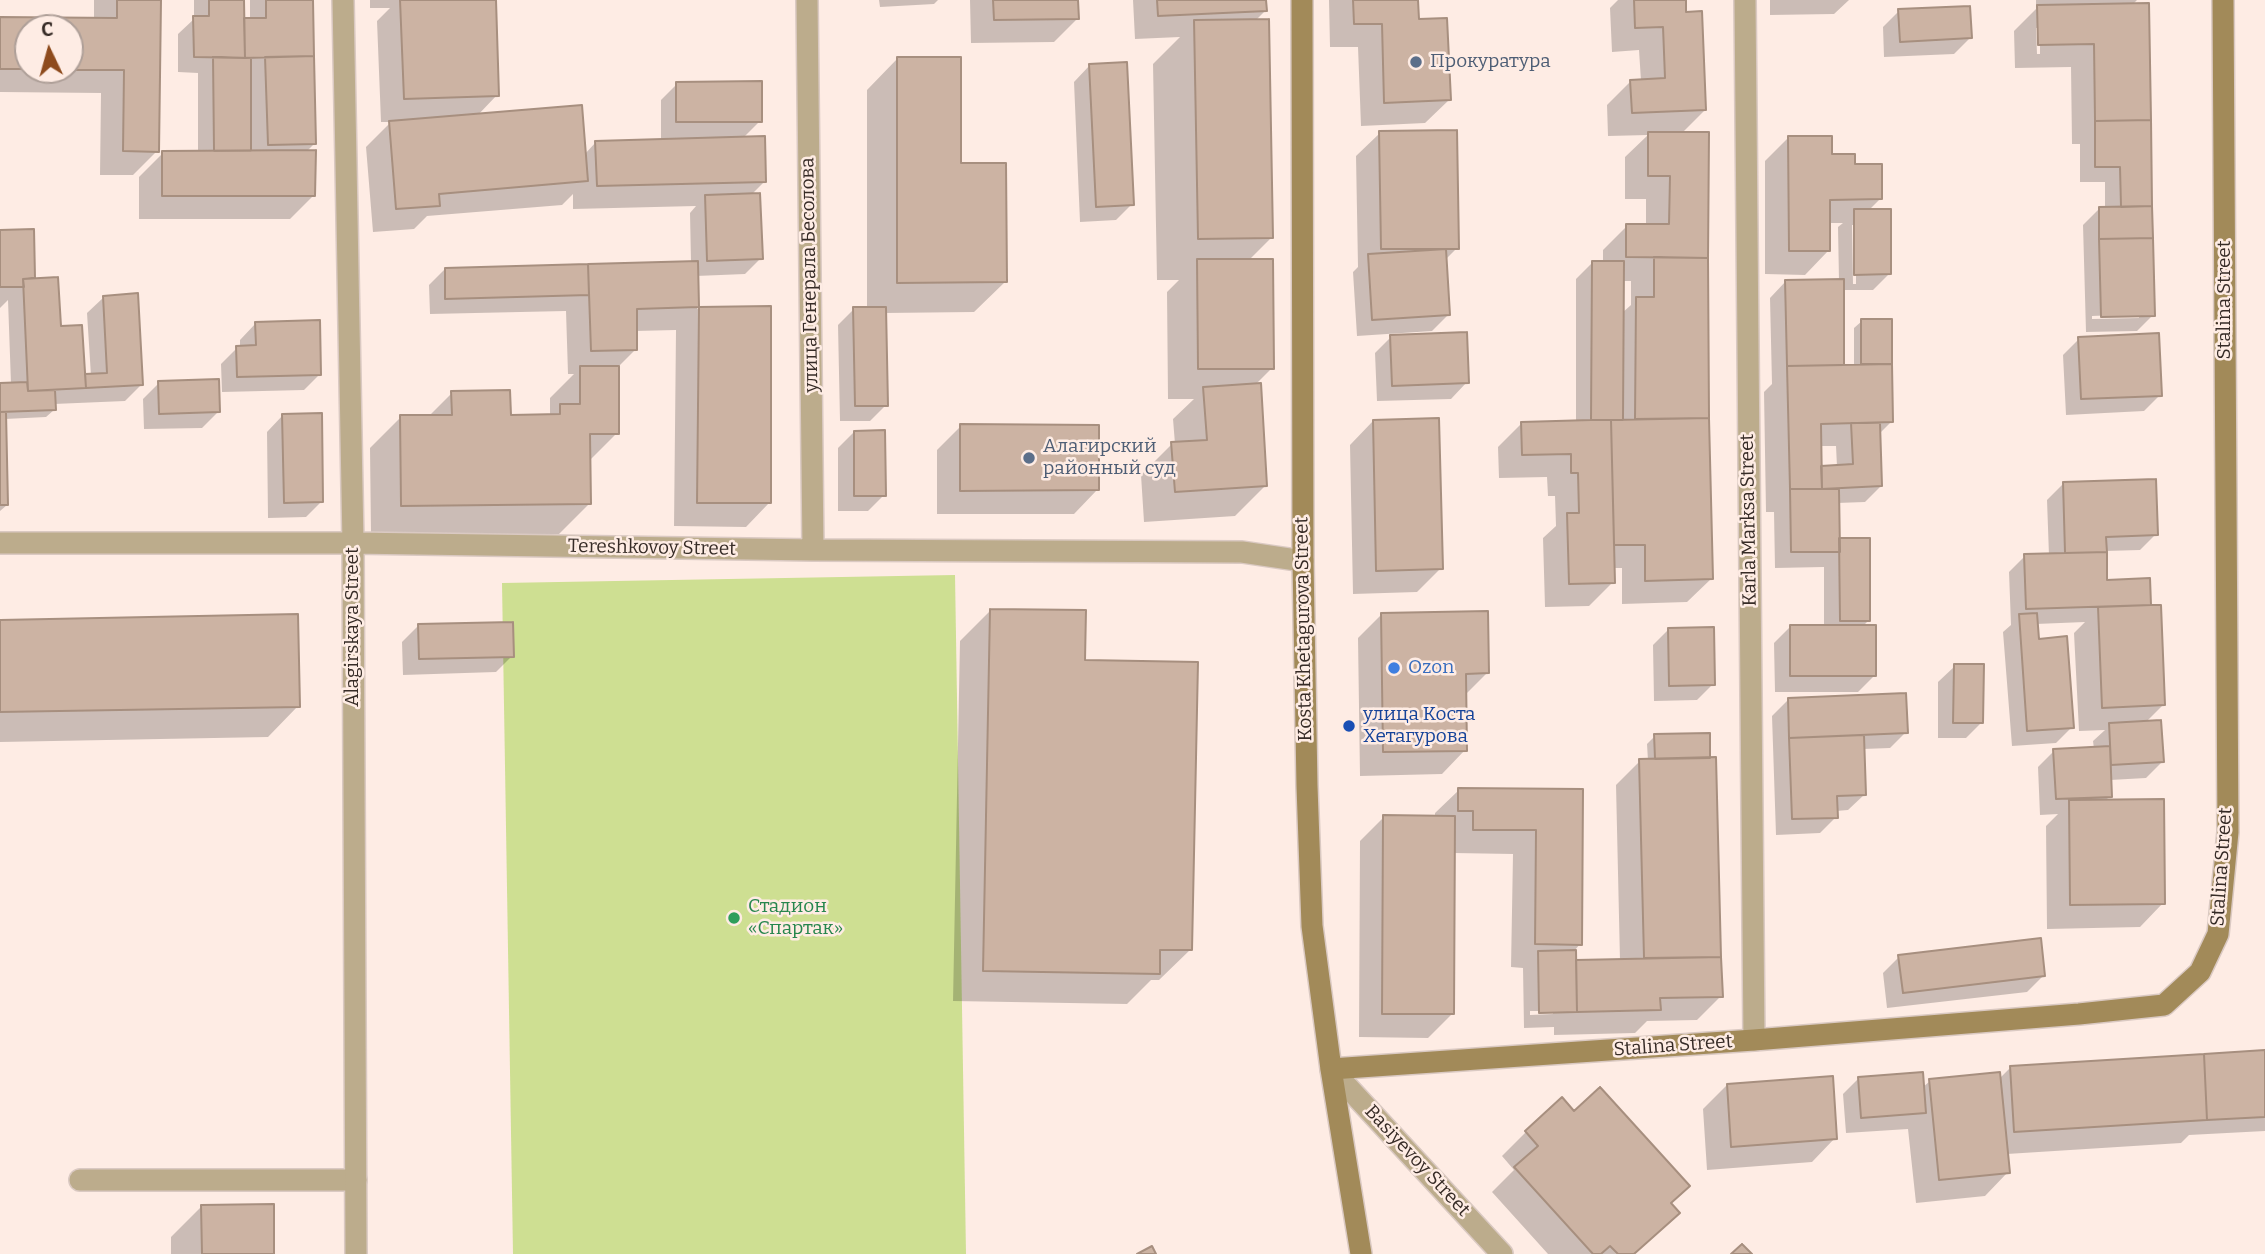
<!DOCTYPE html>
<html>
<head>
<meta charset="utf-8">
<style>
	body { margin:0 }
	#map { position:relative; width:2265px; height:1254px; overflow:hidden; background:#feece4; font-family:Bitter,serif }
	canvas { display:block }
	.north { position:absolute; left:14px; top:14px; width:70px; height:70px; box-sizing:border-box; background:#feece4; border:2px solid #ae9f98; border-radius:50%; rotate:355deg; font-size:19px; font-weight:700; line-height:28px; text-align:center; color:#362b26 }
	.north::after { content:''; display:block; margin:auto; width:24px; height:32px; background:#8e4b1d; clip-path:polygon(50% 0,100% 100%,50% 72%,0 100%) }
</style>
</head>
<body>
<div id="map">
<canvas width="2265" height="1254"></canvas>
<div class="north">С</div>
</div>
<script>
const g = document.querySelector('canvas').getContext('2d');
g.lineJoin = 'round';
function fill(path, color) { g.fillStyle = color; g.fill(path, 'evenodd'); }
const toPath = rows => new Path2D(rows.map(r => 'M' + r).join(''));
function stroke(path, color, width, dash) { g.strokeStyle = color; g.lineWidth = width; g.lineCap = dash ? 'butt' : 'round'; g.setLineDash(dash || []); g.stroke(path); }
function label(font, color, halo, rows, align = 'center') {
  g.font = font + ' Bitter,serif'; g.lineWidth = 5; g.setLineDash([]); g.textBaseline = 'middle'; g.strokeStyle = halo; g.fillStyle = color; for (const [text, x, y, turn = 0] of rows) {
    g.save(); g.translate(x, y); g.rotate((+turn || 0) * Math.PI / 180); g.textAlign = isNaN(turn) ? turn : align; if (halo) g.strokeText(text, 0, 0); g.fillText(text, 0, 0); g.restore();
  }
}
fill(toPath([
	[955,575,966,1254,513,1254,502,583]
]), '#cedf92');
fill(toPath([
	[94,0,159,0,157,151,133,175,100,175,101,93,0,92,0,19,94,20],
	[28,28,70,28,70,70,28,70],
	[194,0,243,0,242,20,250,20,250,0,311,0,315,143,306,152,314,195,290,219,139,219,139,177,163,153,198,153,198,73,178,72,178,34,194,19],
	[370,0,494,0,497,95,477,116,584,155,596,142,661,141,661,100,677,84,760,121,742,139,765,181,751,195,761,258,745,274,696,276,697,309,769,308,769,503,746,527,674,526,676,330,635,331,636,349,617,368,617,433,589,461,590,503,559,534,371,536,370,448,401,417,428,417,452,393,509,417,550,416,550,398,574,374,568,374,566,311,430,314,429,285,445,269,691,262,690,213,696,206,573,209,573,194,562,205,427,216,414,229,373,232,366,147,391,122,381,122,377,21,390,8,370,8],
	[879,0,938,0,934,4,880,7],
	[970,0,1077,0,1078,18,1054,42,971,43],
	[1133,0,1265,0,1265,11,1255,21,1272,237,1248,261,1272,368,1255,385,1265,486,1235,516,1144,522,1141,475,1172,444,1175,444,1173,419,1194,399,1168,399,1167,292,1179,280,1157,280,1153,64,1180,37,1135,39],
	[1329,0,1417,0,1418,21,1449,100,1425,123,1361,126,1358,47,1330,47],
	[1618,0,1684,0,1685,14,1705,110,1681,134,1707,417,1711,579,1687,602,1622,604,1622,568,1613,568,1613,582,1589,606,1545,607,1543,538,1556,526,1555,496,1548,496,1547,477,1499,478,1498,447,1522,423,1576,422,1576,279,1592,263,1603,263,1603,250,1627,226,1646,226,1646,199,1625,199,1625,157,1648,135,1608,136,1607,105,1631,81,1641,81,1639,50,1612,52,1610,8],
	[1622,281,1631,281,1631,305,1622,313],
	[1770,0,1849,0,1834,14,1770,15],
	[2036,0,2137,0,2132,5,2153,315,2137,331,2086,332,2083,225,2099,209,2105,209,2105,182,2080,182,2080,144,2072,144,2071,67,2015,68,2014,31,2036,9],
	[2036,28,2040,28,2040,54,2037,54],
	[2139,314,2139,318,2092,319,2092,316],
	[1899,11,1970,38,1954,54,1884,57,1883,27],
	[897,59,959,165,1005,282,974,312,885,313,886,405,870,421,840,421,838,325,854,309,867,308,867,90],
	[1090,65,1132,204,1116,220,1080,222,1074,82],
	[1380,133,1457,248,1445,260,1448,315,1432,331,1357,336,1353,272,1358,267,1356,156],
	[1789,137,1853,165,1880,199,1868,211,1889,274,1873,290,1842,290,1843,367,1854,367,1854,328,1862,321,1890,320,1892,421,1878,435,1881,486,1865,502,1837,503,1838,540,1869,620,1862,627,1874,676,1858,692,1775,692,1774,643,1790,627,1824,627,1824,567,1775,568,1774,512,1766,512,1764,392,1772,384,1770,298,1786,281,1839,281,1838,227,1843,223,1828,223,1828,251,1805,275,1765,274,1765,161],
	[1852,225,1856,225,1856,284,1853,284],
	[1819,446,1836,446,1837,467,1820,468],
	[0,232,33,278,30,281,59,328,84,376,91,376,87,313,104,297,141,385,125,401,54,404,54,410,46,417,5,419,7,505,0,511,0,385,11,384,8,300,0,308],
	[256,323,320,374,304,390,222,392,221,364,237,348,240,348,240,340],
	[1391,337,1467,382,1451,399,1377,401,1375,353],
	[2079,339,2160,395,2144,411,2066,415,2063,355],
	[159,383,218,412,202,428,144,429,143,399],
	[283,415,322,501,306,517,268,518,267,432],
	[1373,421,1441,568,1417,592,1353,594,1350,445],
	[961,426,1097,490,1074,514,937,514,937,450],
	[854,432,884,495,868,511,838,511,838,448],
	[2063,484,2156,534,2140,550,2105,551,2106,582,2149,605,2146,607,2163,705,2145,723,2162,762,2146,778,2110,780,2110,796,2105,801,2163,903,2140,927,2047,929,2046,826,2058,814,2040,815,2038,767,2054,751,2094,749,2093,741,2105,730,2079,731,2074,633,2085,622,2036,624,2038,641,2072,727,2056,743,2012,746,2003,632,2011,625,2009,572,2025,556,2049,556,2047,500],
	[991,610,1083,661,1190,950,1159,980,1151,980,1127,1004,953,1001,960,641],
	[1382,614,1488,672,1464,696,1465,750,1442,774,1360,776,1358,638],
	[0,621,298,706,268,737,0,742],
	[418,626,512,656,496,672,403,675,402,642],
	[1669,629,1713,684,1697,700,1654,701,1653,645],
	[1955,666,1982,722,1966,738,1938,738,1938,682],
	[1788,700,1906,732,1890,748,1863,749,1865,794,1848,810,1836,811,1836,817,1820,833,1776,835,1772,716],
	[1655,736,1709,759,1715,759,1721,996,1697,1020,1647,1021,1635,1033,1554,1035,1554,1027,1524,1028,1523,968,1511,967,1513,854,1453,853,1452,1014,1428,1038,1359,1037,1360,841,1384,817,1435,817,1435,813,1459,790,1582,791,1580,944,1575,950,1575,962,1620,961,1616,785,1640,761,1648,761,1647,744],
	[1530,1011,1553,1011,1553,1014,1530,1015],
	[1899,957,2043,976,2027,992,1887,1008,1883,973],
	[2265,1052,2265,1131,2189,1135,2181,1143,2007,1154,2008,1172,1985,1196,1916,1203,1908,1129,1846,1133,1843,1094,1859,1078,1922,1088,1930,1081,1999,1079,2010,1068],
	[1727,1085,1835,1138,1812,1162,1707,1170,1703,1109],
	[1526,1132,1669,1204,1654,1236,1634,1254,1548,1254,1492,1192,1514,1170,1502,1156],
	[202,1206,273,1254,171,1254,171,1237]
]), '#0003');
const building = toPath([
	[117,0,161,0,159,152,123,151,124,70,70,70,70,28,28,28,28,69,0,69,0,17,117,18,117,0],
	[209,0,244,0,245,58,194,57,193,16,209,16,209,0],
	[266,0,313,0,314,56,245,58,244,18,266,18,266,0],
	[400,0,496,0,499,96,404,99,400,0],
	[993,0,1078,0,1079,19,994,20,993,0],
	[1157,0,1266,0,1267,11,1158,16,1157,0],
	[1353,0,1418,0,1419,19,1447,18,1451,100,1384,103,1382,24,1354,24,1353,0],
	[1634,0,1686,0,1686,12,1702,11,1706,110,1632,113,1630,80,1665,78,1663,27,1635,28,1634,0],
	[2149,3,2151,120,2095,121,2094,44,2038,45,2037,5,2149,3],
	[1970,6,1972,38,1900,42,1898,9,1970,6],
	[1269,19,1273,238,1198,239,1194,20,1269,19],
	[314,56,316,144,268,145,265,57,314,56],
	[213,57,251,58,251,151,214,151,213,57],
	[897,57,961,57,961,163,1006,163,1007,282,897,283,897,57],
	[1127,62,1134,205,1096,207,1089,64,1127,62],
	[762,81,762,122,676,122,676,82,762,81],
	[582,105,588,181,439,194,440,206,396,209,389,121,582,105],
	[2151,120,2152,206,2121,207,2120,167,2095,167,2095,121,2151,120],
	[1457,130,1459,249,1381,249,1379,131,1457,130],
	[1648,132,1709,132,1708,258,1626,257,1626,224,1669,224,1670,176,1648,176,1648,132],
	[765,136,766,182,597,186,595,141,765,136],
	[1788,136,1832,136,1832,154,1855,154,1855,164,1882,164,1882,199,1830,200,1830,251,1789,251,1788,136],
	[316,150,315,196,162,196,162,151,316,150],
	[760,193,763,259,707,261,705,195,760,193],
	[2152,206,2153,238,2099,239,2099,207,2152,206],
	[1854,209,1891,209,1891,274,1854,275,1854,209],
	[34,229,35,278,23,279,24,287,0,287,0,230,34,229],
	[2153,238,2155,316,2101,317,2099,239,2153,238],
	[1446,249,1450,315,1372,320,1368,254,1446,249],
	[1654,257,1708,258,1709,418,1635,419,1636,297,1654,297,1654,257],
	[1197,259,1273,259,1274,369,1198,369,1197,259],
	[698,261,699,307,637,309,637,350,591,351,588,264,698,261],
	[1592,261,1624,261,1623,420,1591,420,1592,261],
	[588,264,589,295,445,299,445,268,588,264],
	[58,277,61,326,82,325,86,388,28,391,23,279,58,277],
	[1844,279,1844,365,1787,366,1785,280,1844,279],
	[138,293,143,385,86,388,85,374,107,373,103,296,138,293],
	[771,306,771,503,697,503,699,307,771,306],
	[853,307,886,307,888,406,855,406,853,307],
	[1861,319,1892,319,1892,364,1861,364,1861,319],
	[320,320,321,375,237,377,236,346,256,345,255,322,320,320],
	[1467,332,1469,383,1392,386,1390,335,1467,332],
	[2159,333,2162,396,2081,399,2078,337,2159,333],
	[1892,364,1893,422,1821,424,1822,489,1790,489,1787,366,1892,364],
	[580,366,619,366,619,434,590,434,591,504,401,506,400,415,452,415,451,391,510,390,511,415,560,414,560,404,580,404,580,366],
	[219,379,220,412,159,414,158,381,219,379],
	[27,382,28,391,55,390,56,410,0,412,0,383,27,382],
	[1261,383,1267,486,1175,492,1171,442,1207,440,1203,387,1261,383],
	[0,412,6,412,8,505,0,505,0,412],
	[322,413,323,502,284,503,282,414,322,413],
	[1439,418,1443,569,1376,571,1373,420,1439,418],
	[1709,418,1713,579,1645,581,1645,545,1614,545,1611,420,1709,418],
	[1591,420,1611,420,1615,583,1569,584,1567,513,1579,513,1578,473,1571,473,1571,454,1522,455,1521,422,1591,420],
	[1851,423,1880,423,1882,486,1822,489,1821,466,1853,464,1851,423],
	[960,424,1099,425,1099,490,960,491,960,424],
	[885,430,886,496,854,496,854,431,885,430],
	[2156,479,2158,535,2106,537,2107,552,2065,553,2063,482,2156,479],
	[1790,489,1839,489,1840,552,1791,552,1790,489],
	[1839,538,1870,538,1870,621,1840,621,1839,538],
	[2107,552,2107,580,2150,578,2151,605,2026,609,2024,554,2107,552],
	[2151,605,2161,605,2165,705,2102,708,2098,607,2151,605],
	[990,609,1086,610,1085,660,1198,662,1192,950,1160,950,1160,974,983,971,990,609],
	[1488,611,1489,673,1466,674,1467,751,1383,752,1381,613,1488,611],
	[2037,613,2039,639,2067,636,2074,728,2027,731,2019,614,2037,613],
	[298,614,300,707,0,712,0,620,298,614],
	[513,622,514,657,419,659,418,624,513,622],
	[1790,625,1876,625,1876,676,1790,676,1790,625],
	[1714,627,1715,685,1669,686,1668,628,1714,627],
	[1954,664,1984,664,1983,723,1953,723,1954,664],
	[1906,693,1908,733,1789,738,1788,698,1906,693],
	[2161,720,2164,762,2111,765,2109,723,2161,720],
	[1710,733,1710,758,1655,759,1654,734,1710,733],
	[1864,735,1866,795,1837,796,1838,818,1792,819,1789,738,1864,735],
	[2110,746,2112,797,2056,799,2053,749,2110,746],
	[1716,757,1721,957,1644,958,1639,759,1716,757],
	[1458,788,1583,789,1582,945,1535,944,1536,830,1473,830,1473,811,1458,811,1458,788],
	[2164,799,2165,904,2070,905,2069,800,2164,799],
	[1383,815,1455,816,1454,1014,1382,1014,1383,815],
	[2041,938,2045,976,1903,993,1898,955,2041,938],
	[1576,950,1577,1012,1539,1013,1538,951,1576,950],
	[1721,957,1723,997,1660,998,1661,1010,1577,1012,1576,960,1721,957],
	[2265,1050,2265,1117,2207,1120,2204,1054,2265,1050],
	[2204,1054,2207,1120,2014,1132,2010,1066,2204,1054],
	[1923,1072,1926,1113,1861,1118,1858,1077,1923,1072],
	[2000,1072,2010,1173,1939,1180,1929,1079,2000,1072],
	[1833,1076,1837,1139,1731,1147,1727,1084,1833,1076],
	[1600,1087,1690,1186,1671,1203,1680,1213,1634,1254,1618,1254,1610,1246,1601,1254,1593,1254,1514,1167,1538,1146,1525,1131,1562,1097,1574,1111,1600,1087],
	[274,1204,274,1254,202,1254,201,1205,274,1204],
	[1742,1244,1752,1254,1731,1254,1742,1244],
	[1152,1246,1156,1254,1137,1254,1152,1246]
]);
fill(building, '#ccb3a3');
stroke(building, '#a78f7f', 2);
const lane = toPath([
	[80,1180,356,1180]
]);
const street = toPath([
	[343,0,353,543,356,1254],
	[807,0,813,550],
	[1745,0,1754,1040],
	[0,543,353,543,813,550,1242,552,1303,561],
	[1331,1069,1502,1254]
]);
const secondary = toPath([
	[1302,0,1303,561,1307,786,1312,926,1331,1069,1361,1254],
	[1331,1069,1754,1040,2079,1014,2164,1005,2200,972,2218,934,2228,832,2223,0]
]);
stroke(lane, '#dac9c2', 24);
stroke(street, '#dac9c2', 24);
stroke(secondary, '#dac9c2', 24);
stroke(lane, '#bcac8c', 21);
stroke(street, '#bcac8c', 21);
stroke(secondary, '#a28a59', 21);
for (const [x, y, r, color] of [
	[1416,62,7,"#5c6f8a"],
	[1029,458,7,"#5c6f8a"],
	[1394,668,7,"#3f7fe0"],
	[1349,726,7,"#1a4fb4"],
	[734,918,7,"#2e9e5b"]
]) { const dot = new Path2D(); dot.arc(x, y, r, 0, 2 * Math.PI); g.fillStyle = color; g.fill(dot); stroke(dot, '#feece4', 2.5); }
label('19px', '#4e5e75', '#feece4', [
	["Прокуратура",1430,62],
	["Алагирский",1043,447],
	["районный суд",1043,469]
], 'left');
label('19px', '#362b26', '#feece4', [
	["улица Генерала Бесолова",810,275,-91],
	["Stalina Street",2225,300,-90],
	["Karla Marksa Street",1749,520,-91],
	["Tereshkovoy Street",652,548,1],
	["Alagirskaya Street",353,627,-90],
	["Kosta Khetagurova Street",1304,629,-91],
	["Stalina Street",2222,867,-86],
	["Stalina Street",1673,1046,-4],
	["Basiyevoy Street",1417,1161,47]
]);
label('19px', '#366cbe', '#feece4', [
	["Ozon",1408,668]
], 'left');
label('19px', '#164399', '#feece4', [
	["улица Коста",1363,715],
	["Хетагурова",1363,737]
], 'left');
label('19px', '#27864d', '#feece4', [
	["Стадион",748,907],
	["«Спартак»",748,929]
], 'left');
</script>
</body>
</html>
